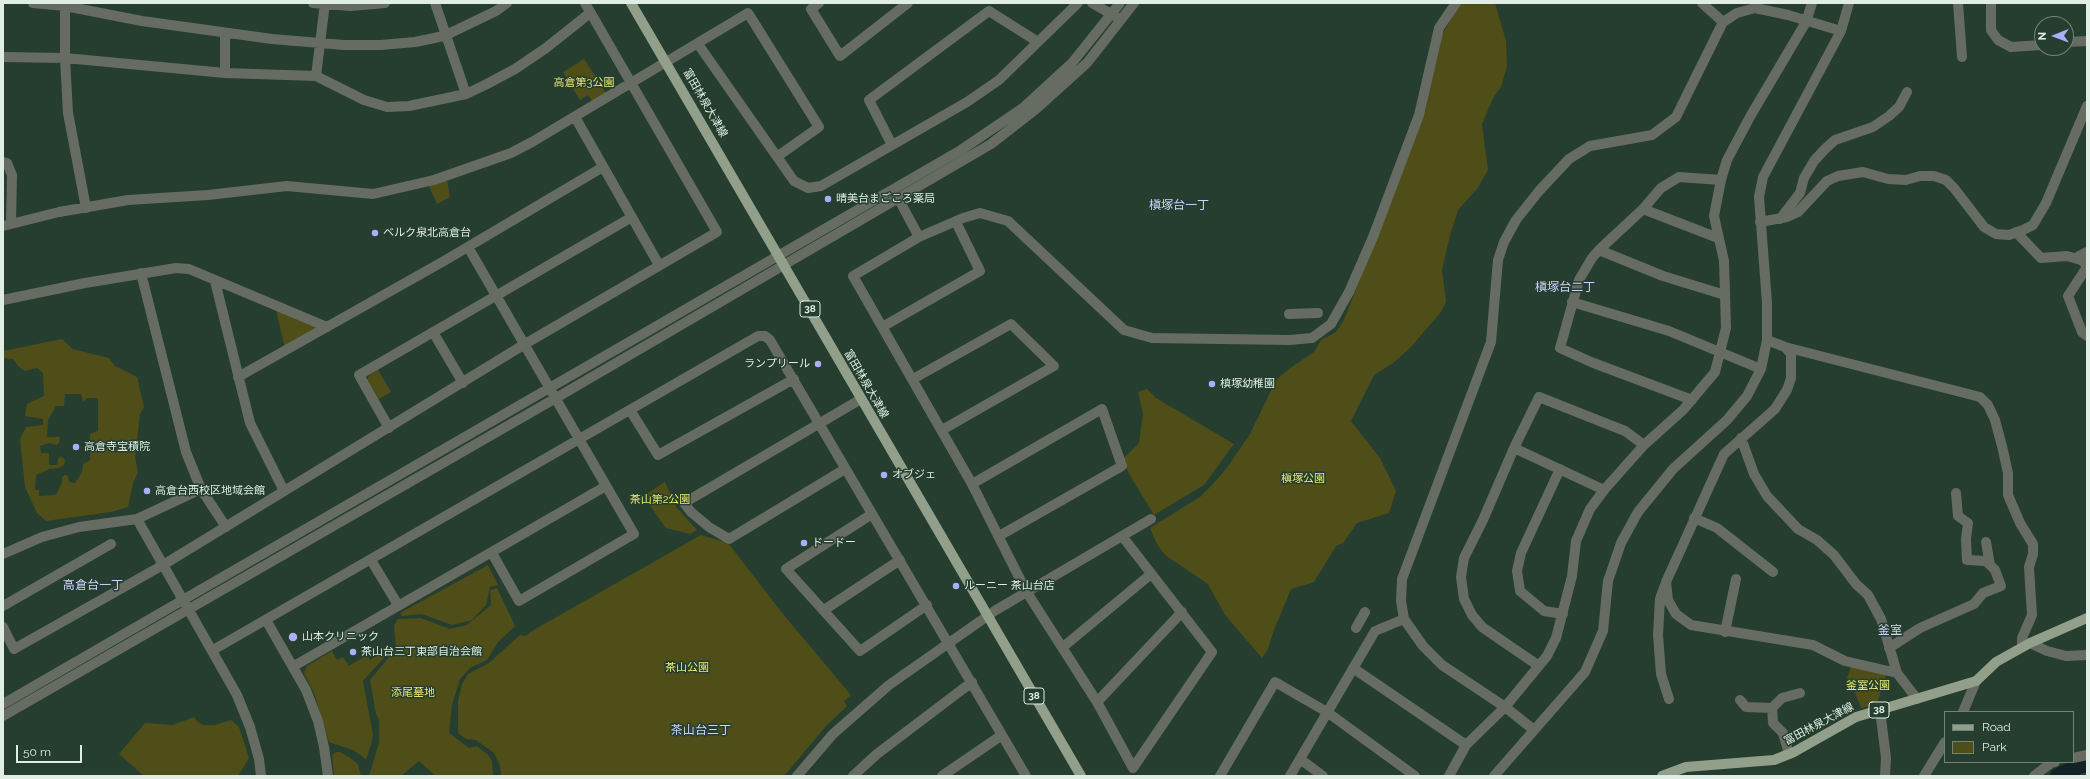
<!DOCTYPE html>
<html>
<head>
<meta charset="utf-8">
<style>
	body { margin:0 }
	#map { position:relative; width:2090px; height:779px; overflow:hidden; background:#253e2f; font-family:Raleway,sans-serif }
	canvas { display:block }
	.frame { position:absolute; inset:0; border:4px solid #dfede4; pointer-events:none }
	.legend { position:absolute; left:1944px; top:711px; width:130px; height:52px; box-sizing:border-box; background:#253e2f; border:1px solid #6f8477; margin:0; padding:5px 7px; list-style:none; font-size:12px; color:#dfede4 }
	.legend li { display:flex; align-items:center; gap:8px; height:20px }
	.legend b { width:20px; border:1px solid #6f8477 }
	.north { position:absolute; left:2034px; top:16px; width:40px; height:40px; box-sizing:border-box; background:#253e2f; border:1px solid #6f8477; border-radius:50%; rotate:269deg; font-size:11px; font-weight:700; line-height:16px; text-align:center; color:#dfede4 }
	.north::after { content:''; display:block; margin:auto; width:14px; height:18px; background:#abaffb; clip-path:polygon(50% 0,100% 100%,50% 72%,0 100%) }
	.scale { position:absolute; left:16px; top:745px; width:66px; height:18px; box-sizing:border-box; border:2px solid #dfede4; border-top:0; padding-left:5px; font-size:12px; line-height:14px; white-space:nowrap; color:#dfede4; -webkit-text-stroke:3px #253e2f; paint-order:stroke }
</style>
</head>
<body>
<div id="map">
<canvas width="2090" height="779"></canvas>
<div class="frame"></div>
<ul class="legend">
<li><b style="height:5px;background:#929f8a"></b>Road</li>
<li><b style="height:11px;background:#504e18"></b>Park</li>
</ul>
<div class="north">N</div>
<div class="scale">50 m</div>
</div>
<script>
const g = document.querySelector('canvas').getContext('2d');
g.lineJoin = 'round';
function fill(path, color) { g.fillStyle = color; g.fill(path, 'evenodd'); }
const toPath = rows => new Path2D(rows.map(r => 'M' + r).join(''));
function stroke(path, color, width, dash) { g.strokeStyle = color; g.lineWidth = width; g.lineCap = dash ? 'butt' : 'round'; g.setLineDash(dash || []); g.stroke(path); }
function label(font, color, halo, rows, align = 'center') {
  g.font = font + ' Raleway,"Noto Sans JP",sans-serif'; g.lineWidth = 3; g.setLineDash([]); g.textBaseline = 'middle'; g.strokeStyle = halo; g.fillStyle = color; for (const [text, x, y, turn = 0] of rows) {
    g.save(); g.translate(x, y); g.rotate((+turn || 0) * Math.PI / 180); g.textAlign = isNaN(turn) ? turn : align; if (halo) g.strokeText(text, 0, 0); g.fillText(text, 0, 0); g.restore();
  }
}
fill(toPath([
	[1460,3,1495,3,1506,41,1507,66,1501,87,1493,98,1482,124,1488,170,1477,189,1458,210,1450,235,1442,270,1446,302,1441,312,1410,348,1393,363,1374,375,1351,421,1380,458,1396,491,1389,513,1357,523,1343,543,1336,546,1314,582,1291,589,1274,630,1268,649,1262,658,1225,615,1208,584,1165,555,1157,544,1150,528,1200,497,1213,484,1226,469,1250,434,1276,380,1289,369,1314,352,1321,340,1336,332,1344,320,1426,108,1429,85,1441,37],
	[584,59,606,93,593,102,588,95,580,100,563,72],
	[447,179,450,197,437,204,429,186],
	[276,310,314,326,315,328,285,348],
	[62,339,73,349,109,358,115,366,137,377,144,407,140,414,135,457,138,472,133,483,128,507,111,512,46,521,37,513,25,487,20,439,26,427,43,425,43,419,25,416,27,404,44,396,43,373,37,368,25,371,19,367,13,359,3,358,3,351],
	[65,394,81,394,83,402,87,398,98,398,98,431,90,434,90,460,83,464,82,472,75,483,69,482,68,476,65,475,62,477,62,482,56,495,39,496,39,490,35,490,36,475,49,469,59,468,64,465,65,460,61,456,58,459,57,465,49,465,49,453,41,453,40,446,49,443,56,445,59,443,60,437,47,437,48,420,56,406,64,406],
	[378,370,391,392,379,399,367,380,369,376],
	[1147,389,1156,398,1234,444,1204,485,1154,515,1128,472,1124,458,1139,443,1143,414,1138,392],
	[665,482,676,507,697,530,690,534,666,528,643,496],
	[701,535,728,543,783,614,851,695,844,701,847,706,826,726,784,776,501,776,500,766,494,753,476,740,466,739,458,733,458,701,462,684,468,674,489,663,520,635,526,636,532,631],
	[488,565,498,585,490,587,486,605,472,620,452,625,422,614,402,616,400,613],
	[497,588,515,626,498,642,487,660,470,668,460,679,452,705,449,733,469,748,477,746,488,755,492,761,493,776,436,776,419,761,401,776,369,776,379,743,379,720,376,714,370,680,396,649,394,625,398,619,421,618,450,629,467,625,491,605,490,590],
	[388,649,390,651,363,681,373,735,371,745,366,759,353,750,329,742,314,693,304,673,307,666,332,651,337,660,343,657,349,666,367,655,370,660],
	[1851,667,1886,675,1877,704,1861,708,1850,680,1847,678],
	[194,717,198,722,203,725,215,725,231,720,239,727,249,758,238,776,144,776,119,754,145,723,173,725],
	[336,752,340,752,349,757,358,764,361,776,334,776,332,755]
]), '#504e18');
stroke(toPath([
	[2058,776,2081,765,2087,765]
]), '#122225', 16);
stroke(toPath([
	[33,3,65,6,142,21,272,39,344,45,381,45,415,42,444,36,496,11,507,3],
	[65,3,65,58,68,113,86,208],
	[313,3,351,6,385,3],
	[435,3,466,94],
	[819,3,811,9,840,56,908,3],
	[1092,3,1118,18],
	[1702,3,1723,22],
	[1958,3,1962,57],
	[1991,3,1991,30,1998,40,2011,47,2042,45],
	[225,33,225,73],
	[2066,42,2087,41],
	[698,44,794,181,808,188,821,186,967,102,999,80,1078,3],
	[3,57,65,58,225,73,316,76,364,100,387,107,409,106,466,94,485,85,515,69,546,48,590,13],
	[316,76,325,3],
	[575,117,659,265],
	[892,145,869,100,989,11,1038,42],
	[3,162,7,163,12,175,11,224],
	[898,198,919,237],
	[1643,209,1718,238],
	[1780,219,1800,193,1804,178,1814,161,1825,149,1835,140,1873,127,1889,116,1899,107,1907,92],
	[1760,222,1787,217,1798,212,1827,181,1838,176,1863,172,1888,179,1906,180,1920,176,1934,176,1946,180,1954,188,1984,227,1996,234,2009,235,2023,230,2033,225,2046,203,2087,106],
	[3,226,59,212,128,200,208,195,287,186,373,194,434,180,511,153,532,142,748,13,819,127,778,156],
	[2016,232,2041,258,2067,256,2081,260,2087,265],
	[468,247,634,534,519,601,492,553],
	[1599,250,1663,276,1725,295],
	[2076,258,2087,252],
	[2087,267,2068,296,2082,332,2087,336],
	[141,273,186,452,201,489,226,527],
	[215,281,250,423,284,491],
	[3,300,85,283,176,268,189,269,327,327],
	[1572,302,1669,331,1761,369],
	[1289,314,1318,313],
	[882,327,980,271,956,222],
	[433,332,463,383],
	[1767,340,1785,347,1791,354,1791,378,1787,390,1775,409,1724,454,1666,582,1668,600,1676,614,1691,625,1813,645,1845,661,1897,673,1917,699],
	[1785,347,1980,397,1988,405,1995,420,2002,446,2008,473,2008,495,2020,523,2033,544,2033,554,2029,567,2032,615,2022,638,2022,647],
	[238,377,444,261,603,167],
	[913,379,1011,324,1054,366,942,430],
	[1692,400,1591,362,1560,348,1579,280,1592,258,1599,250,1643,209,1661,188,1679,177,1721,180],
	[630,410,658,455,794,379],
	[389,428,359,375,632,217],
	[1741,438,1754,474,1767,496,1798,529,1817,540,1834,555,1856,584,1868,595,1881,619,1897,673],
	[1514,448,1604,490],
	[845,469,729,539,709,527,691,512,684,503,861,399],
	[1560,469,1521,553,1517,571,1520,591,1544,611,1563,614],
	[972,484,1102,409,1122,466,999,536],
	[872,514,786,569,860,651,927,605],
	[1694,518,1717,528,1773,572],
	[137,519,201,489],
	[1122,536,1212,652,1133,768,1097,702,1026,591,972,484,853,276,919,237,963,218,980,213,1008,221,1124,330,1152,338,1290,340,1312,338,1331,324,1349,292,1373,237,1419,115,1439,28,1456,3],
	[1986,542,1990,565],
	[3,554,42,537,79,527,137,519,237,695,250,727,259,759,261,776],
	[371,560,398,605],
	[1665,585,1660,599,1658,635,1661,674,1669,699],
	[3,606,111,544],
	[824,610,900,560],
	[1404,619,1401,601,1402,579,1491,342,1498,260,1504,242,1516,220,1539,191,1569,159,1590,146,1652,135,1676,117,1723,22,1737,13,1755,8,1788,15,1841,31],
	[266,620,306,690,318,721,324,747,328,776],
	[3,627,14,649,163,565,525,344,717,232,585,3],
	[1356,628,1365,612],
	[1725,632,1736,579],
	[2030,643,2047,651,2066,656,2087,655],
	[1063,647,1151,574],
	[1889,648,1920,628,1974,604,1983,593,2001,586,1995,570,1986,561,1967,560,1966,539,1968,523,1958,516,1956,493],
	[213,650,758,336,765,336,770,340,1026,776],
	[294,666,606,486],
	[1539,666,1482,627,1472,615,1464,599,1461,577,1464,558,1483,520,1514,448,1539,397,1625,431,1644,445],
	[1353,668,1466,745],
	[1740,700,1746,707,1772,708,1782,698,1800,693],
	[1097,702,1182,612],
	[3,704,961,150,1023,108,1072,63,1120,3],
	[1772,708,1773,723,1783,733,1789,754],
	[1880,710,1886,758,1885,776],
	[1963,712,1976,681],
	[3,716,556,398,991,144,1036,109,1087,63,1134,3],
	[1534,730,1505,707,1547,656,1556,638,1572,576,1576,541,1590,509,1604,490,1644,445,1683,410,1715,372,1726,328,1724,261,1714,216,1721,180,1727,160,1751,115,1806,22,1812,3],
	[2073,758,2087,755],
	[1300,759,1323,776],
	[797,776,833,734,889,685,996,610,1151,519],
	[853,776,877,754,972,682],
	[942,776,1002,735],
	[1220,776,1275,682,1327,712,1415,776],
	[1290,776,1375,631,1404,619,1423,646,1442,665,1505,707,1466,745,1449,776],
	[1494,776,1585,672,1603,631,1608,581,1621,543,1638,512,1673,469,1727,420,1747,396,1761,369,1767,340,1767,303,1759,197,1763,177,1841,31,1849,3],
	[1924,776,1945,742],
	[2034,776,2051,763,2055,762]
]), '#666c61', 10);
stroke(toPath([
	[631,3,1081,776],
	[1662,776,1686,767,1774,760,1794,752,1856,717,1976,681,1996,662,2030,643,2087,618]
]), '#929f8a', 10);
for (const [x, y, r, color] of [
	[828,199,4,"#abaffb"],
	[375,233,4,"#abaffb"],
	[818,364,4,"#abaffb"],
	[1212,384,4,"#abaffb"],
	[76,447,4,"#abaffb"],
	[884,475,4,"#abaffb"],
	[147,491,4,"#abaffb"],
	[804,543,4,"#abaffb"],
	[956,586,4,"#abaffb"],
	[293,637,5,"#abaffb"],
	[353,652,4,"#abaffb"]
]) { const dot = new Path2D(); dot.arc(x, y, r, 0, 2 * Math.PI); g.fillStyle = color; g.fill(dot); stroke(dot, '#253e2f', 1.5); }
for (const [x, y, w] of [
	[810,309,20],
	[1034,696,20],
	[1879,710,20]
]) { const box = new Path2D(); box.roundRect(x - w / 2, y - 8, w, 16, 3); g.fillStyle = '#253e2f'; g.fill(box); stroke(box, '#dfede4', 1); }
label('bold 10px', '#dfede4', null, [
	["38",810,309],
	["38",1034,696],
	["38",1879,710]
]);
label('11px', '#eae870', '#253e2f', [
	["高倉第3公園",584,83],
	["槇塚公園",1303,479],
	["茶山第2公園",660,500],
	["茶山公園",687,668],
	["釜室公園",1868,686],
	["添尾墓地",413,693]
]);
label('11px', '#dfede4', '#253e2f', [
	["富田林泉大津線",705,103,60],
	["富田林泉大津線",866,384,60],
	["富田林泉大津線",1819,724,-28]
]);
label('11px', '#dfede4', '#253e2f', [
	["晴美台まごころ薬局",836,199],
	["ベルク泉北高倉台",383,233],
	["ランプリール",810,364,"right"],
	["槙塚幼稚園",1220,384],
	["高倉寺宝積院",84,447],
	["オブジェ",892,475],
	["高倉台西校区地域会館",155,491],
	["ドードー",812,543],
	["ルーニー 茶山台店",964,586],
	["山本クリニック",302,637],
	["茶山台三丁東部自治会館",361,652]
], 'left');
label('12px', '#ced2fd', '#253e2f', [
	["槇塚台一丁",1179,205],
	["槇塚台二丁",1565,287],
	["高倉台一丁",93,585],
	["釜室",1890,630],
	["茶山台三丁",701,730]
]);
</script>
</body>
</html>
